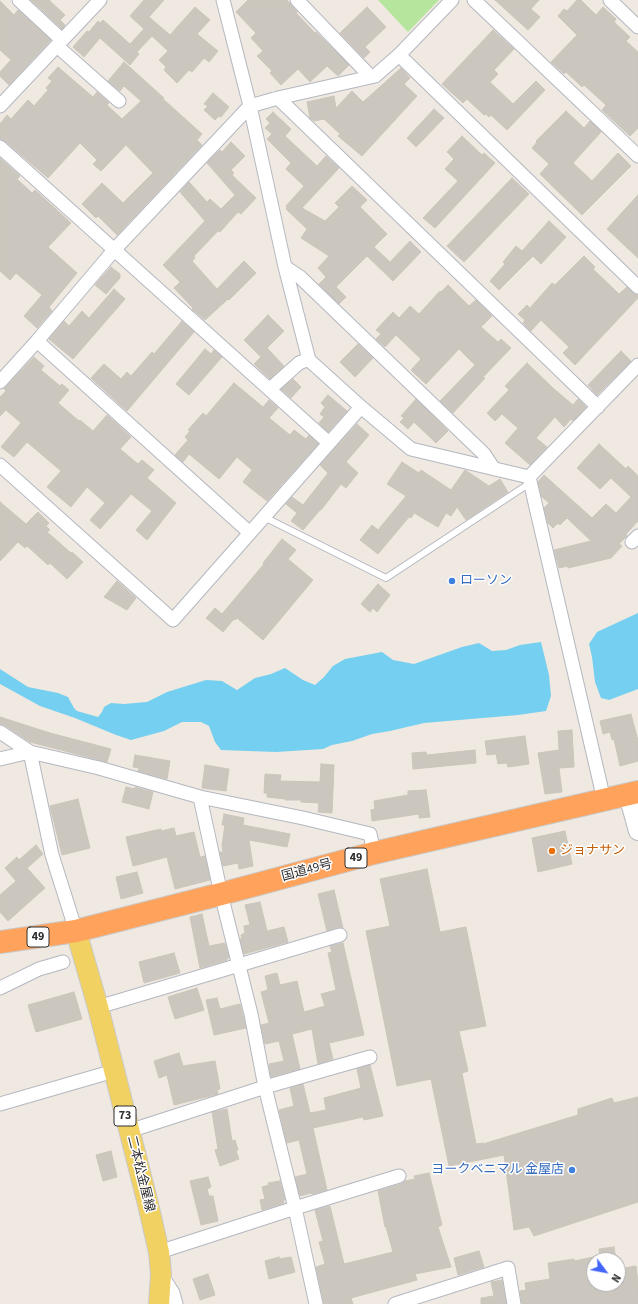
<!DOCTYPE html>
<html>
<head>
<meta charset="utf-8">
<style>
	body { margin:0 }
	#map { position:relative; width:638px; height:1304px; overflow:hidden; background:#efe9e1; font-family:"Source Sans 3",sans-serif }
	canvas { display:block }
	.north { position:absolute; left:586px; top:1252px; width:40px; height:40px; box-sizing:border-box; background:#fff; border:1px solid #ababab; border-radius:50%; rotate:122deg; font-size:11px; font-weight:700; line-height:16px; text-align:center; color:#2e2e2e }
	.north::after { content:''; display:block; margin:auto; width:14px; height:18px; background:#4264fb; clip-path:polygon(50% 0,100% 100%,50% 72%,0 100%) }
</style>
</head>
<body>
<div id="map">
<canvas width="638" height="1304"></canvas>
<div class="north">N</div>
</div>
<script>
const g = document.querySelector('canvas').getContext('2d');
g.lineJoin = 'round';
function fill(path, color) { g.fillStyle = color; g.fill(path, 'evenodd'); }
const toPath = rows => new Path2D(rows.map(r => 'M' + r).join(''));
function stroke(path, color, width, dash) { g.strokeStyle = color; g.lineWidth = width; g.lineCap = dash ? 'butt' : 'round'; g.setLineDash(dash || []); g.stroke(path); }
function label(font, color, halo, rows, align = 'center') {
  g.font = font + ' "Source Sans 3","Noto Sans JP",sans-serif'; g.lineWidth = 3; g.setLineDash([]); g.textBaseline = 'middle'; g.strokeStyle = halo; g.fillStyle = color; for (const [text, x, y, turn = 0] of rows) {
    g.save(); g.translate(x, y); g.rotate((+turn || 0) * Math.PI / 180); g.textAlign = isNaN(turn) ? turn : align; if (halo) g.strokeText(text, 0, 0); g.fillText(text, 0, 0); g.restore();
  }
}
fill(toPath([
	[378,0,439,0,408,32]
]), '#b6e59e');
fill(toPath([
	[638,613,638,689,609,700,601,698,595,682,592,657,589,644,597,632],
	[541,642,549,675,551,696,546,711,518,715,424,723,390,731,372,734,352,741,332,745,323,749,276,752,221,750,215,742,209,726,201,722,182,722,164,731,131,740,116,735,75,718,40,706,0,684,0,669,28,687,58,693,68,697,74,708,77,711,98,717,102,712,104,707,111,703,124,704,147,702,167,692,206,680,222,681,237,690,255,678,271,674,285,668,303,680,315,685,324,677,333,666,345,659,382,652,393,660,414,664,462,647,479,643,492,651,506,650,520,645]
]), '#75cff0');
const building = toPath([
	[31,0,49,0,65,15,60,20,65,25,64,27,62,29,31,0],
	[144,0,164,0,149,17,170,35,195,7,210,20,197,34,218,51,209,62,204,58,192,72,189,70,177,83,164,70,166,67,159,60,168,51,152,36,137,52,139,54,130,65,100,38,84,57,73,47,87,31,89,32,98,21,100,23,103,20,130,44,144,29,130,16,144,0],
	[248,0,287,0,297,12,296,13,315,33,316,32,349,65,338,76,327,66,310,82,298,69,281,85,270,73,272,71,257,56,263,51,251,38,256,33,236,12,248,0],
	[495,0,539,0,531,9,540,17,528,30,495,0],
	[577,0,581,0,596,15,603,7,616,19,614,22,630,37,626,41,638,52,638,128,630,136,602,110,606,105,584,85,582,87,566,72,564,74,551,62,577,35,558,16,564,9,567,11,577,0],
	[0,1,14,15,18,10,51,40,9,85,0,76,0,72,11,60,0,50,0,1],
	[367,7,386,27,365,47,370,52,364,58,340,33,367,7],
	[493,30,514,49,494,70,498,74,490,82,513,104,536,81,545,90,507,130,491,115,489,117,486,114,484,115,467,99,463,103,442,84,493,30],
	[124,62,164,98,163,99,202,134,197,140,202,145,117,235,98,216,96,218,82,204,102,183,123,203,153,173,126,145,101,171,93,164,97,160,80,143,48,178,5,141,0,139,0,124,7,115,11,119,28,100,34,106,48,90,46,88,52,81,48,78,58,67,93,97,97,92,109,103,107,105,122,119,141,101,124,86,120,91,108,81,124,62],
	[401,68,410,78,404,84,417,96,362,156,338,136,340,134,324,119,314,121,310,118,307,102,334,96,336,108,352,91,363,102,401,68],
	[213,93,229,107,221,117,219,116,215,120,204,110,208,106,204,104,213,93],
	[434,109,444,118,416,147,407,138,434,109],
	[566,111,584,128,590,121,601,132,573,163,592,181,618,153,631,166,582,215,540,174,549,164,532,148,537,142,536,141,566,111],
	[273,112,291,129,285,136,317,166,326,156,339,168,302,208,325,221,339,207,335,203,352,186,367,200,360,207,387,234,374,247,390,262,410,241,421,252,393,281,367,256,336,287,346,297,339,304,319,284,326,277,318,268,329,256,301,238,307,229,286,209,287,208,286,206,304,186,286,169,291,163,267,139,272,134,265,128,270,123,266,119,273,112],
	[462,136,482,155,484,153,495,163,435,228,423,218,458,181,445,169,454,159,447,152,462,136],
	[231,142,245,156,231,170,234,173,232,175,256,198,241,214,238,212,220,232,218,231,194,256,195,258,192,261,217,289,244,261,256,273,229,300,228,299,205,320,192,309,193,308,174,288,180,282,163,265,205,221,180,192,189,182,207,202,210,199,221,209,235,195,207,163,220,150,222,152,231,142],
	[0,158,20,176,17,179,32,193,35,190,71,223,48,247,77,273,49,307,52,311,37,328,24,316,42,295,16,273,10,280,0,271,0,158],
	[512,178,529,194,464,262,447,246,512,178],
	[638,195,638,258,607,229,638,195],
	[549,221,566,237,541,264,533,256,499,290,490,281,505,264,503,262,516,246,522,251,549,221],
	[584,256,595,267,593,269,619,294,627,287,633,293,638,295,638,298,575,365,563,353,569,347,541,320,531,331,523,323,525,320,518,314,527,305,530,308,552,283,555,285,584,256],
	[111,267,120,274,120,278,106,294,95,285,111,267],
	[448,285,469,306,476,300,492,316,481,327,498,342,501,339,511,348,483,377,485,378,453,413,440,401,475,365,459,349,426,384,411,370,421,359,396,335,385,347,376,339,381,334,376,330,393,312,399,318,410,306,419,314,440,291,441,292,448,285],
	[114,289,125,299,73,359,50,340,49,339,64,321,69,326,82,311,89,318,114,289],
	[268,315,284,331,267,348,284,366,270,379,254,364,261,357,244,340,268,315],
	[182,321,194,332,127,411,91,378,104,364,121,379,127,372,131,376,152,352,154,354,182,321],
	[358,344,373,358,355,377,340,362,358,344],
	[205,349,211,354,214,350,222,357,189,395,176,384,205,349],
	[621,351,631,361,597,395,588,385,621,351],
	[34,357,44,366,41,370,60,386,62,384,69,390,58,403,79,421,80,420,93,431,107,415,131,437,120,449,138,464,142,460,154,470,147,478,176,503,147,540,136,530,152,511,131,494,100,529,90,520,105,503,87,487,71,507,47,487,61,471,27,442,14,457,1,447,21,423,6,410,0,416,0,397,6,391,4,389,34,357],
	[527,363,554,389,573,405,578,399,586,407,573,421,571,419,564,427,555,417,536,438,547,447,530,465,505,443,518,428,502,414,495,421,487,413,509,390,505,386,527,363],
	[293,379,301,387,291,398,281,389,293,379],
	[234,383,263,407,269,400,278,408,269,418,290,435,294,430,306,439,309,435,318,444,267,501,243,482,252,470,237,457,219,479,189,454,183,462,175,455,188,440,185,437,190,431,188,430,203,413,206,416,234,383],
	[328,395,347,411,328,432,319,423,324,417,320,414,325,407,321,403,328,395],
	[416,399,448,431,436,443,414,422,408,429,400,422,404,418,401,416,416,399],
	[357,424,369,435,346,462,358,473,346,488,341,484,321,510,320,510,303,530,291,521,297,513,286,504,292,497,303,505,328,473,320,465,357,424],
	[599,444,626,469,628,466,638,476,638,521,626,534,627,536,619,544,622,546,611,558,568,568,568,566,559,568,554,550,591,541,567,518,560,525,558,523,553,528,548,523,544,508,549,503,542,497,538,482,544,475,592,518,606,504,616,513,631,497,611,478,600,489,577,468,599,444],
	[402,462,419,473,421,470,451,490,465,470,489,486,500,479,508,492,466,520,457,507,451,516,446,513,438,527,414,513,411,518,409,517,378,554,360,540,372,525,378,530,406,496,387,484,402,462],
	[0,502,26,524,38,512,49,523,46,526,50,530,47,532,71,553,72,552,83,562,67,579,50,563,48,565,27,546,25,548,18,542,0,561,0,502],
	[282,539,296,550,288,559,313,580,263,640,237,618,235,620,234,619,223,632,206,618,215,608,222,614,264,564,263,563,282,539],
	[117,581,136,598,127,610,104,597,117,581],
	[378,584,390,595,377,612,373,608,370,612,361,604,378,584],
	[631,714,638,741,638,761,620,766,614,739,612,740,610,732,603,734,600,721,631,714],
	[0,717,50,733,111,749,107,762,30,742,4,725,0,724,0,717],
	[572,730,574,767,559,768,562,792,545,794,538,753,559,750,558,731,572,730],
	[525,736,529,764,508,767,507,763,498,764,496,754,487,755,485,741,525,736],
	[475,750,476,763,413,769,412,753,426,752,427,755,475,750],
	[135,755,170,761,167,779,138,771,139,768,133,767,135,755],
	[321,764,334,765,332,813,318,812,319,803,301,802,301,800,285,800,285,799,267,797,267,793,264,793,265,774,281,775,280,781,320,782,321,764],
	[205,765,229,769,226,791,202,788,205,765],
	[126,787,135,789,135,787,153,792,149,809,122,802,126,787],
	[426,790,430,817,419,818,419,814,372,821,371,810,375,809,374,801,408,795,408,791,426,790],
	[78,799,90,848,62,855,50,806,78,799],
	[224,814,244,818,243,825,290,834,287,847,249,840,253,866,239,869,238,863,223,866,220,852,223,852,222,845,225,825,222,825,224,814],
	[174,828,176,836,194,832,200,857,205,856,210,880,175,889,167,857,133,866,126,837,161,829,161,831,174,828],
	[565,831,572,864,538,872,532,838,565,831],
	[36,845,43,854,27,868,45,888,8,921,0,912,0,895,16,881,5,868,17,857,19,860,36,845],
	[427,869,440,932,466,927,486,1026,459,1031,468,1071,462,1073,476,1144,483,1143,483,1144,578,1115,578,1109,612,1098,614,1103,638,1097,638,1202,534,1236,529,1227,514,1230,504,1155,449,1166,431,1079,397,1086,366,931,390,926,380,879,427,869],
	[137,872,143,893,121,899,116,877,137,872],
	[334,890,343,928,338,927,327,931,318,894,334,890],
	[260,902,267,931,284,927,288,942,244,954,240,939,242,939,241,935,245,933,244,926,250,925,245,905,260,902],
	[202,914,209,946,225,943,229,958,227,958,227,960,200,968,190,917,202,914],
	[343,943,364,1035,329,1043,333,1059,318,1064,312,1029,292,1034,300,1069,271,1077,269,1064,284,1061,279,1041,265,1044,261,1025,269,1023,261,992,268,990,265,976,277,973,280,985,297,981,304,1012,325,1006,321,994,336,990,328,953,332,952,330,946,343,943],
	[174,953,180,973,144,983,139,962,174,953],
	[197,988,204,1010,175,1019,168,997,197,988],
	[74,992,82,1019,36,1032,28,1005,74,992],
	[217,998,220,1009,240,1004,246,1028,214,1035,206,1000,217,998],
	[179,1053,183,1066,215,1061,220,1089,217,1090,218,1094,174,1105,167,1075,159,1078,154,1061,179,1053],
	[370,1065,383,1116,364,1120,363,1117,313,1128,327,1190,312,1194,311,1193,300,1196,295,1177,307,1174,299,1140,287,1143,279,1110,294,1106,290,1088,303,1084,310,1113,326,1110,324,1098,361,1088,357,1069,370,1065],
	[227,1109,232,1141,235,1140,238,1150,236,1151,239,1159,220,1166,215,1150,218,1149,212,1112,227,1109],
	[111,1151,117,1177,103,1181,96,1155,111,1151],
	[429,1173,442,1225,438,1227,451,1267,415,1274,417,1280,351,1298,353,1304,324,1304,316,1267,325,1264,319,1242,323,1241,315,1210,330,1206,344,1264,393,1252,386,1227,385,1227,378,1191,401,1184,405,1181,415,1179,414,1176,429,1173],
	[208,1177,211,1187,207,1189,209,1196,213,1196,218,1221,201,1225,190,1181,208,1177],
	[280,1181,285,1200,283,1200,284,1203,262,1210,260,1200,265,1199,262,1187,269,1185,268,1183,280,1181],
	[614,1247,616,1260,601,1260,599,1249,614,1247],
	[479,1251,484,1267,458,1275,454,1258,479,1251],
	[279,1257,279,1259,291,1257,295,1272,269,1279,265,1261,279,1257],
	[594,1257,594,1284,618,1284,618,1269,636,1266,638,1283,638,1304,522,1304,520,1291,526,1290,525,1283,550,1279,548,1263,574,1259,574,1261,594,1257],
	[208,1274,215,1295,200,1300,193,1279,208,1274],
	[502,1280,506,1304,481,1304,481,1298,494,1296,491,1282,502,1280]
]);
fill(building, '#cbc7bf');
stroke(building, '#cbc5ba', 1);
const lane = toPath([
	[264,517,386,578,530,483]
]);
const street = toPath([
	[19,0,62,40],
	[223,0,250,106,285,267,309,360,361,407,411,449,529,477],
	[297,0,371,77],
	[474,0,638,156],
	[610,0,638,27],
	[57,46,119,101],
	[399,55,638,287],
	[278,98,598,407],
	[0,106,100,0],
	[0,147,329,443],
	[285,267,300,277,484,454,494,469],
	[37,341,250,533],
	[0,382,37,341,115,249,250,106,278,98,375,76,399,55,452,0],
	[270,389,299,363,309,359],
	[0,465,173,620,361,407],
	[529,477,604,800],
	[529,477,638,365],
	[632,542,638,536],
	[0,732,30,752,52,855,76,931],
	[0,759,30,752,99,768,200,797,303,818,370,834,374,853],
	[200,797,221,894,251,1014,265,1087,295,1208,316,1304],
	[0,988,39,969,63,962],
	[98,1007,340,935],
	[0,1104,114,1071],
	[129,1131,265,1087,370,1057],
	[159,1252,295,1208,399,1176],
	[161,1274,173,1293,176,1304],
	[395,1304,508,1268,514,1304]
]);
const secondary = toPath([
	[628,795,638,831]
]);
const primary = toPath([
	[76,931,98,1007,148,1204,159,1252,161,1274,159,1304]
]);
const highway = toPath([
	[0,942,76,931,221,894,374,853,638,792]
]);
stroke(lane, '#b4b7c1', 8);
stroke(street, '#b4b7c1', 15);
stroke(secondary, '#b4b7c1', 20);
stroke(primary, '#c9c9c9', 22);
stroke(highway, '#c9c9c9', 24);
stroke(lane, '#fff', 6);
stroke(street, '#fff', 13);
stroke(secondary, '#fff', 18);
stroke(primary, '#f2d163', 20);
stroke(highway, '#ffa35c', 22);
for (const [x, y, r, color] of [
	[452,581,4,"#3f7fe0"],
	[552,851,4,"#e8710a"],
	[572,1170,4,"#3f7fe0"]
]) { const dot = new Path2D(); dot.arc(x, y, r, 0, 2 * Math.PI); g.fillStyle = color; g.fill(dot); stroke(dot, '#fff', 1.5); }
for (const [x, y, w] of [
	[356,858,22],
	[38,937,22],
	[125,1116,22]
]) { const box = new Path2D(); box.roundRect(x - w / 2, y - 10, w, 20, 3); g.fillStyle = '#fff'; g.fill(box); stroke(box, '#2e2e2e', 1); }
label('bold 12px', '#2e2e2e', null, [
	["49",356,858],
	["49",38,937],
	["73",125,1116]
]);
label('13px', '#366cbe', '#fff', [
	["ローソン",460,581],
	["ヨークベニマル 金屋店",564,1170,"right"]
], 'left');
label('13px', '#c56008', '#fff', [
	["ジョナサン",560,851]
], 'left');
label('13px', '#2e2e2e', '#fff', [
	["国道49号",307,871,-15],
	["二本松金屋線",140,1174,76]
]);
</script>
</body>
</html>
